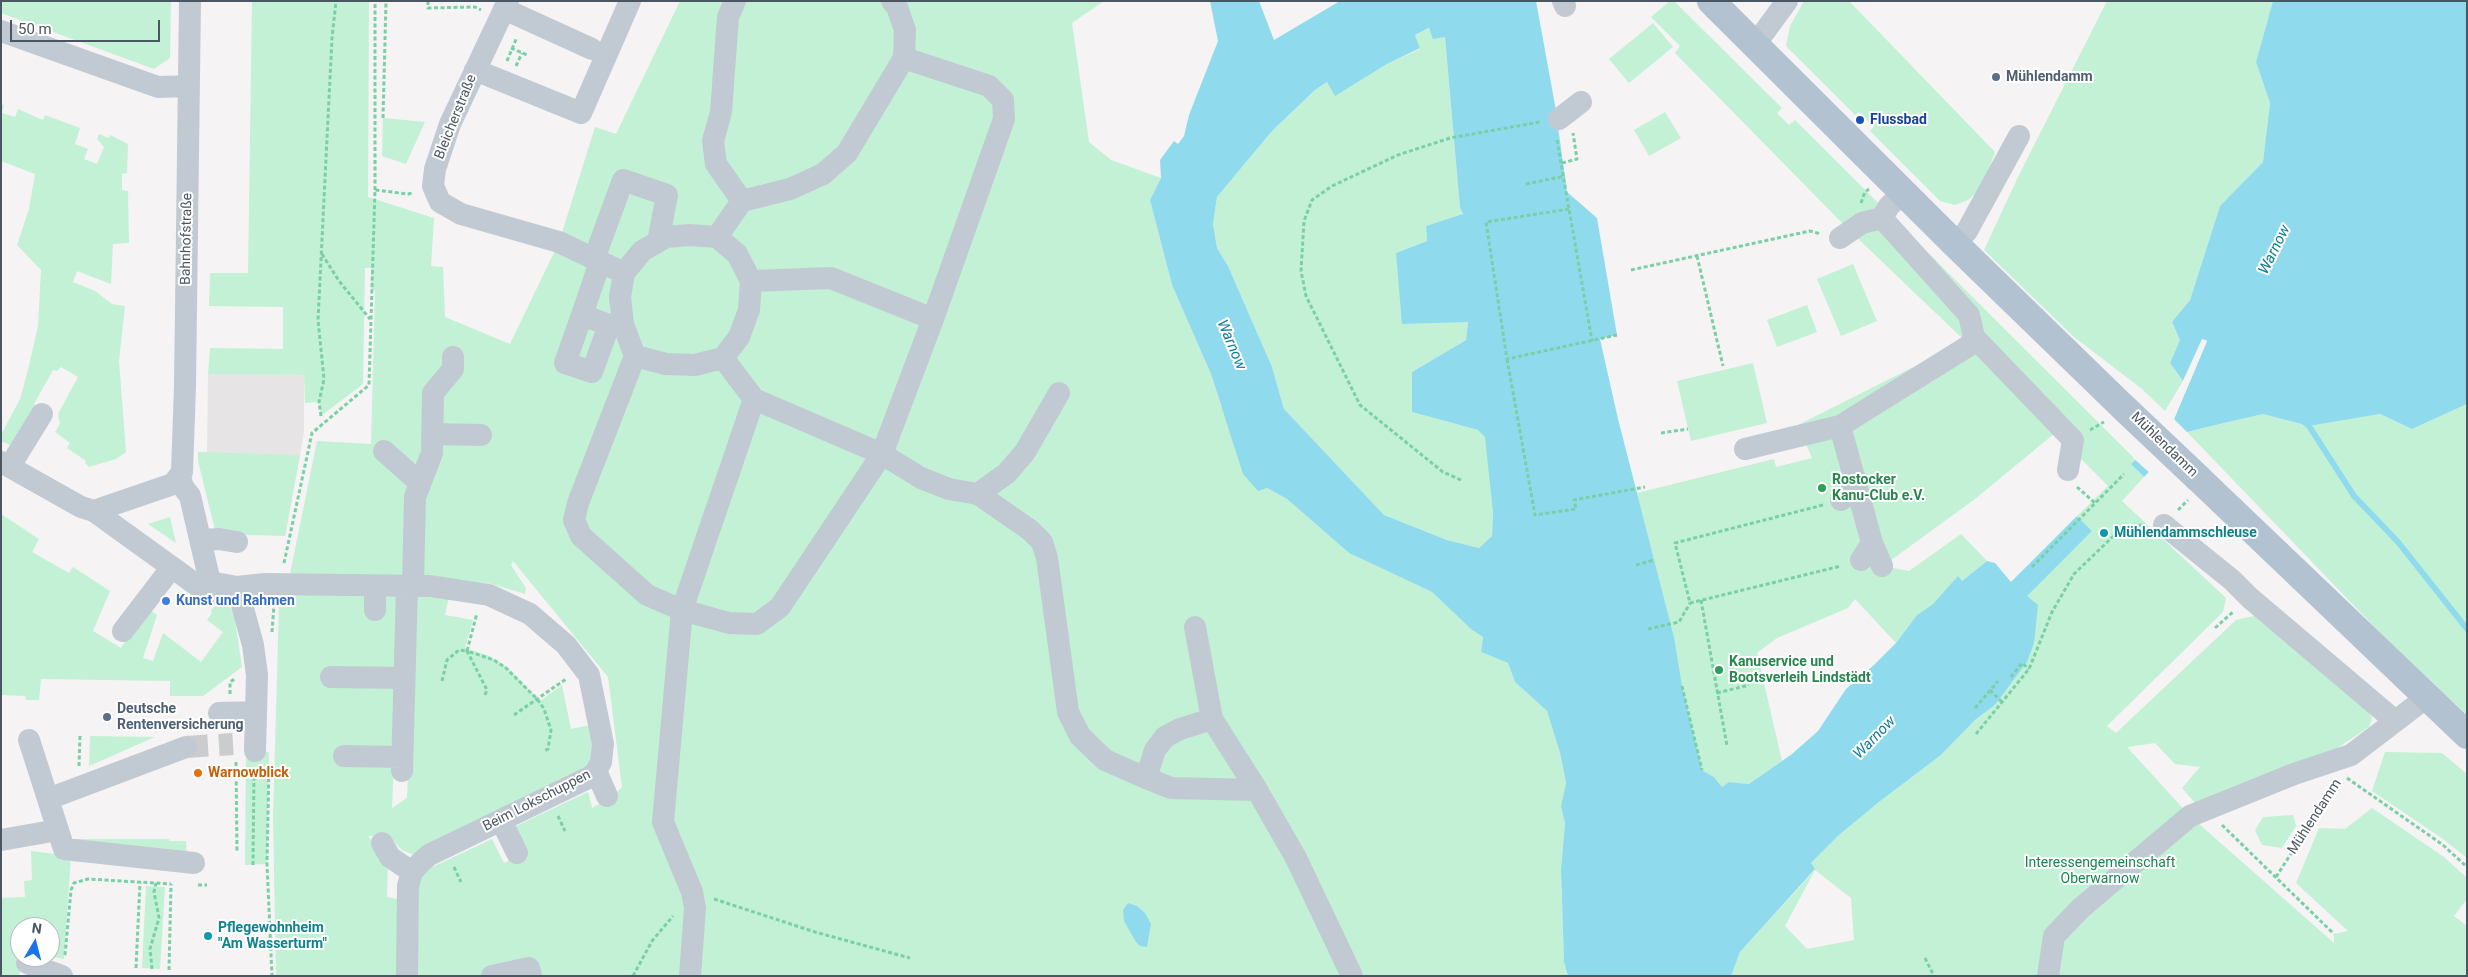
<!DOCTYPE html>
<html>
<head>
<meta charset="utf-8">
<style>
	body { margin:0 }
	#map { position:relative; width:2468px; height:977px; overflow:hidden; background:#f5f3f3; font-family:Roboto,sans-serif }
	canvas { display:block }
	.frame { position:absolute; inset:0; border:2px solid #4a5661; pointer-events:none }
	.north { position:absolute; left:10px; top:917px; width:50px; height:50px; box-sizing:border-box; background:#fff; border:1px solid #b7bbc0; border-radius:50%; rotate:8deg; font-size:14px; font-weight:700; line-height:20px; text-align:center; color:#4a5661 }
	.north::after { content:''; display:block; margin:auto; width:18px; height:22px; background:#1a73e8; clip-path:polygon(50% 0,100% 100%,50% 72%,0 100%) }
	.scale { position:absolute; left:10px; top:20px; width:150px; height:22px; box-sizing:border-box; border:2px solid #4a5661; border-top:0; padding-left:6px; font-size:15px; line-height:18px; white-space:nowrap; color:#4a5661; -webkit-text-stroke:4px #fff; paint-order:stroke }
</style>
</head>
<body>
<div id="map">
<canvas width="2468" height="977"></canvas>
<div class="frame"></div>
<div class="north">N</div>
<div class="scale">50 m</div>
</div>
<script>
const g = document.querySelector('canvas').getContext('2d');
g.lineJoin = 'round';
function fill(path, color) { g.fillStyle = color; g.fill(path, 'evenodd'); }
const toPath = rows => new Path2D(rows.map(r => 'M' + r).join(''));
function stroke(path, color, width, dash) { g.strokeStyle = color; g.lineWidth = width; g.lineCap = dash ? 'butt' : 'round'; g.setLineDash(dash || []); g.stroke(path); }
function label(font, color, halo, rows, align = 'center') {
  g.font = font + ' Roboto,sans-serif'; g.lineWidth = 4; g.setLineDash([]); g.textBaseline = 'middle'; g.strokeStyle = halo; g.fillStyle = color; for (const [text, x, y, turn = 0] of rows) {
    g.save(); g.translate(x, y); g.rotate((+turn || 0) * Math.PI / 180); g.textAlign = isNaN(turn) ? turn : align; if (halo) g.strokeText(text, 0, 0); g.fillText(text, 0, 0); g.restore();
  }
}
fill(toPath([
	[208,374,304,375,304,432,285,536,198,461,198,452,207,452]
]), '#e6e4e5');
fill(toPath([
	[1,1,171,1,170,58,154,69,1,13],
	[252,1,369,1,368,197,434,218,431,266,443,267,445,317,510,344,559,242,595,127,616,134,680,1,1104,1,1072,23,1089,142,1111,160,1161,178,1150,200,1172,285,1211,374,1221,406,1267,488,1287,499,1349,553,1432,592,1472,630,1483,637,1481,652,1508,663,1515,682,1547,711,1560,753,1566,783,1561,806,1565,824,1561,869,1564,961,1568,976,1364,976,1333,913,1363,976,415,976,418,878,424,871,492,839,504,863,527,852,514,827,588,792,592,808,612,797,622,787,608,677,513,561,511,565,526,588,525,594,492,584,432,577,290,574,317,441,371,444,375,290,371,290,371,268,365,268,363,384,321,416,319,402,305,403,304,375,208,374,210,348,283,349,283,307,209,306,210,273,248,273],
	[1670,1,1674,1,1782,108,1777,113,1789,125,1795,120,2135,459,2131,464,2144,477,2122,501,2226,598,2223,612,2107,726,2116,733,2236,620,2258,615,2369,710,2372,719,2369,727,2330,753,2202,811,2182,788,2200,767,2175,764,2155,743,2127,747,2190,816,2334,943,2334,934,2348,931,2296,883,2319,828,2345,829,2372,808,2444,857,2467,878,2467,899,2454,916,2467,926,2467,976,1731,976,1740,952,1815,870,1811,863,1839,835,1879,802,1941,755,1975,720,1995,705,2027,662,2026,596,2092,531,2077,516,2108,486,2055,433,1975,499,1883,566,1909,571,1961,534,1987,561,1962,581,1958,577,1933,604,1917,615,1896,643,1855,599,1848,608,1777,638,1757,653,1782,761,1749,784,1729,782,1722,787,1714,777,1702,770,1681,686,1674,637,1637,493,1774,459,1776,467,1812,458,1798,425,1965,341,1850,231,1675,53,1680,46,1651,17],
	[1815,870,1851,898,1854,940,1807,949,1785,926],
	[1804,1,1849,1,1995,152,1982,188,1968,200,1955,205,1940,201,1870,131,1874,127,1859,112,1855,115,1786,46,1790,26],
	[2107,1,2273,1,2256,62,2270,103,2263,162,2220,206,2190,300,2172,322,2180,340,2170,363,2183,381,2165,411,2142,389,2074,337,1984,250,2019,175],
	[1653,23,1673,47,1629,83,1609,59],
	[1430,28,1445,37,1460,208,1463,215,1426,226,1427,241,1396,253,1468,322,1466,340,1412,372,1412,412,1478,430,1486,437,1493,513,1492,536,1479,548,1447,540,1384,515,1284,409,1272,367,1228,266,1217,248,1213,224,1217,197,1272,131,1315,90,1327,82,1336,95,1387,64,1420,49,1415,35],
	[1,104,4,105,2,113,15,117,18,109,43,120,45,115,80,128,75,144,88,149,84,159,97,164,104,147,97,139,99,134,109,138,110,135,128,144,127,173,122,174,122,190,128,191,129,243,113,244,111,284,77,271,73,282,95,291,112,304,125,306,119,361,126,452,116,459,89,467,85,463,86,461,67,448,70,443,55,432,60,424,58,414,78,377,61,367,57,371,53,370,34,404,38,406,12,446,1,441,1,435,20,399,28,370,38,326,41,270,17,245,29,209,35,174,1,161],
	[1665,112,1681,138,1649,156,1634,130],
	[383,118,425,122,406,164,382,156],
	[1853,264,1877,321,1841,336,1817,279],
	[1807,305,1817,332,1777,347,1767,320],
	[1753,363,1767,423,1691,441,1677,381],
	[2467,404,2467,715,2387,640,2187,432,2263,414,2309,426,2380,414,2412,429],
	[198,452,300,455,285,536,216,534,198,461],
	[1,514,39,539,32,552,69,573,73,567,110,591,93,631,121,648,146,607,157,615,143,658,153,661,163,633,201,662,223,632,207,620,212,613,211,610,226,595,235,620,242,667,203,696,170,696,170,681,41,679,39,700,26,700,25,696,1,695],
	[170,517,176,543,148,524],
	[281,592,401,595,392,808,407,798,415,596,449,596,445,615,473,620,465,648,489,656,507,667,540,701,562,685,571,729,590,725,593,756,583,769,414,855,402,850,390,837,368,836,388,862,387,897,402,900,398,976,276,976,273,816,279,605],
	[90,736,155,737,89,766],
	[246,750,269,752,267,864,245,865],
	[2385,752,2442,753,2467,774,2467,858,2443,839,2372,791],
	[2293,815,2296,826,2282,848,2262,845,2255,830,2263,817],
	[70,839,169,839,169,841,186,841,187,862],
	[31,851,71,856,64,959,50,956,50,927,20,927,21,971,18,976,1,976,1,898,25,897,24,881,32,880],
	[146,886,165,887,160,969,142,968]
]), '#c3f1d5');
fill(toPath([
	[1210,1,1259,1,1274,40,1340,1,1536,1,1555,105,1567,192,1597,218,1617,335,1600,339,1618,419,1674,637,1682,686,1702,770,1714,777,1722,787,1729,782,1749,784,1792,754,1818,731,1846,689,1874,665,1896,643,1917,615,1933,604,1958,576,1962,581,1987,561,1995,563,2011,582,2077,516,2092,531,2027,596,2038,605,2034,643,2027,662,1995,705,1975,720,1941,755,1879,802,1839,835,1811,863,1815,869,1740,952,1731,976,1568,976,1564,962,1561,869,1565,824,1561,806,1566,783,1560,753,1547,711,1515,682,1508,663,1481,652,1483,637,1472,630,1432,592,1349,553,1287,499,1267,488,1258,491,1243,474,1211,374,1172,285,1150,200,1161,178,1160,160,1174,141,1178,144,1184,136,1189,115,1218,41],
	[1429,28,1433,39,1445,37,1460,208,1463,214,1426,226,1427,241,1396,253,1402,324,1468,322,1466,340,1412,372,1412,412,1478,430,1485,437,1493,513,1492,536,1479,548,1447,540,1384,515,1284,409,1272,367,1228,266,1217,248,1213,224,1217,197,1272,131,1315,90,1327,82,1335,96,1387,64,1420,48,1415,35],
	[2273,1,2467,1,2467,404,2412,429,2380,414,2309,426,2263,414,2220,424,2187,432,2144,477,2131,464,2174,419,2207,341,2202,339,2183,381,2170,363,2180,340,2172,322,2190,300,2220,206,2263,162,2270,103,2256,62],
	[1128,903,1137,906,1145,913,1151,924,1147,947,1140,946,1136,942,1124,921,1123,910]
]), '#90daee');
fill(toPath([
	[2203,339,2207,341,2174,419,2189,434,2151,474,2133,458,2172,418,2203,344,2186,382,2182,383]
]), '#f5f3f3');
stroke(toPath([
	[2302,420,2309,426,2354,496,2398,542,2467,629]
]), '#90daee', 6);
stroke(toPath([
	[186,747,233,744]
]), '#caccce', 22, [22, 11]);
stroke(toPath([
	[428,1,428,8,475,7,481,10],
	[511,48,527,55],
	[507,61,517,37],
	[516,66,522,53],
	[383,118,386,1],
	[1557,140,1592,341],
	[1562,163,1577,159,1573,133],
	[1526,184,1565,176],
	[375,190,375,1],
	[1861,203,1865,192,1869,189],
	[1569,209,1486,222,1507,359,1617,335],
	[322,254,339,281,370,319],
	[1697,256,1723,366],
	[1631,270,1810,231,1821,234],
	[1507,359,1535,515,1576,509,1574,500,1645,487],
	[321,416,319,402,324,379,318,320,332,38,336,1],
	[2090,430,2104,422],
	[1661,433,1688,429],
	[1461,480,1443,472,1360,405,1306,296,1301,271,1304,221,1312,200,1332,186,1398,155,1450,138,1540,122],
	[2077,487,2095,503],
	[1823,505,1675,543,1690,603,1841,566],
	[2178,510,2188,500],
	[284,563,312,433,369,385,375,190,408,194,413,193],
	[1636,565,1654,560],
	[2032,567,2124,474],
	[1701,600,1727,746],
	[2215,628,2234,611],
	[1648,629,1679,622,1690,603],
	[272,632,274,605],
	[2011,677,2022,663,2029,669],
	[442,681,447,660,459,650,467,651,477,613],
	[1682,686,1702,770],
	[1990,690,2003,703],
	[1717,693,1749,685],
	[230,694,230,682,236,678],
	[485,695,487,690,467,651,494,660,506,668,538,700,544,709,551,730,548,749,544,751],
	[1975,708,1998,681],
	[514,715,566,679],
	[1976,734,2029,669,2052,612,2074,574,2124,526,2143,525],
	[236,762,237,851],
	[269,765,267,864,272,976],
	[79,766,80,736],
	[2347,778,2443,845,2467,867],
	[558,816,565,831],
	[2222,825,2334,934],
	[253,865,254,771],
	[454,867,461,882],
	[2276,877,2337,782],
	[198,885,207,885],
	[714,899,815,932,910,958],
	[65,955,71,890,74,883,88,879,171,884],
	[1925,958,1934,976],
	[136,968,140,882],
	[152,969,150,949,159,918,154,892,156,883],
	[169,970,171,884],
	[633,976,652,941,673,916]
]), '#7ad0a6', 3, [4, 2.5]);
stroke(toPath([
	[508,1,450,124,435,169,433,186,440,202,461,214,559,242,624,273,642,251,666,237,689,235,717,237,742,201,790,189,823,174,847,153,904,58,989,86,1003,100,1004,119,933,319,882,454,780,607,757,624,729,623,682,610,663,822,692,892,695,908,690,976],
	[735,1,728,17,721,112,713,141,716,164,742,201],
	[892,1,897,7,905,30,904,58],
	[1563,1,1565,6],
	[504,9,592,49],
	[1,31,158,87,189,86],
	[1754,46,1787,1],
	[475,70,581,113,630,1],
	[1559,119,1581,102],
	[1882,218,1969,315,1974,337,2073,440,2068,470],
	[717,237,737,254,751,281,749,310,739,337,723,358],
	[1840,238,1862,223,1882,218,1889,206,1903,193],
	[1955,244,1967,231,2019,136],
	[594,259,623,180,667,195,658,242],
	[624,273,620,297,623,324,635,356,666,364,695,365,723,358,754,399,882,454,921,478,949,489,978,494,1007,473,1025,452,1059,393],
	[751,281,831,278,933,319],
	[582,315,609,325,592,372,565,363,582,315,600,262],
	[635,356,578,503,574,520,581,536,647,595,682,610,754,399],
	[432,434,481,435],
	[1745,449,1840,426],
	[384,451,420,483],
	[1,462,81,507,94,511,209,594],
	[10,466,42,414],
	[180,477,183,487,190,496,210,582,237,587,265,584,430,586,489,595,530,614,566,645,589,675,603,744,601,762,596,771,590,777,429,855,420,863,412,872,408,886,407,976],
	[978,494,1030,530,1042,542,1047,558,1068,712,1080,736,1105,760,1146,778,1155,750,1165,737,1180,729,1212,719,1257,790,1296,858,1352,976],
	[1841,500,1857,489],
	[94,511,173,484,182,472,185,386,190,1],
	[2164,525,2232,580,2250,598,2394,720],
	[201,540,219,539,237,542],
	[1872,543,1882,566],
	[1861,560,1872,543,1840,426,1970,345,1974,337],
	[413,585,415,497,432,453,433,393,453,369,453,357],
	[375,586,375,610],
	[237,587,253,645,257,675,255,751],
	[1195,627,1212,719],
	[123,631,172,567],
	[331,677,403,678],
	[219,713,255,712],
	[29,740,48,799],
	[186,747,48,799,64,849,194,863],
	[344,756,401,757],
	[402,771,407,586],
	[596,771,607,796],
	[1146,778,1171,788,1257,790],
	[501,820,517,853],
	[1,840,58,830],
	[382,843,390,857,412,872],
	[27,963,62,976],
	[492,976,529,968,531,976],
	[2048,976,2054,936,2081,908,2190,816,2294,774,2351,755,2427,697]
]), '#c1cad2', 22);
stroke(toPath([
	[1711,1,1955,244,2124,408],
	[2198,478,2467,735]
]), '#b3c2d1', 28);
stroke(toPath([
	[2124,408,2198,478]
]), '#b3c2d1', 28);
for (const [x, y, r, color] of [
	[1996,77,5,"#5c6f8a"],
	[1860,120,5,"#1a4fb4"],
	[1822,488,5,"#2e9e5b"],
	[2104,533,5,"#0f9aa8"],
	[166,601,5,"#3f7fe0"],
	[1719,670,5,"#2e9e5b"],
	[107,717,5,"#5c6f8a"],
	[198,773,5,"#e8710a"],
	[208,936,5,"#0f9aa8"]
]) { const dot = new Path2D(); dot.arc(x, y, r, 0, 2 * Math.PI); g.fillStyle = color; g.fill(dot); stroke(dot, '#fff', 2); }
label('bold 14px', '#4e5e75', '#fff', [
	["Mühlendamm",2006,77],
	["Deutsche",117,709],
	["Rentenversicherung",117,725]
], 'left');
label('14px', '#4a5661', '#fff', [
	["Bleicherstraße",456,117,-68],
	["Bahnhofstraße",187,239,-89],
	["Mühlendamm",2164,445,44],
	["Beim Lokschuppen",537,801,-27],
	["Mühlendamm",2315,817,-57]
]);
label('bold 14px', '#164399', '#fff', [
	["Flussbad",1870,120]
], 'left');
label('bold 14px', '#27864d', '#fff', [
	["Rostocker",1832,480],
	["Kanu-Club e.V.",1832,496],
	["Kanuservice und",1729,662],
	["Bootsverleih Lindstädt",1729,678]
], 'left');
label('bold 14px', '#0d838f', '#fff', [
	["Mühlendammschleuse",2114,533],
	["Pflegewohnheim",218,928],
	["\"Am Wasserturm\"",218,944]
], 'left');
label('bold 14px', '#366cbe', '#fff', [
	["Kunst und Rahmen",176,601]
], 'left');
label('bold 14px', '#c56008', '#fff', [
	["Warnowblick",208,773]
], 'left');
label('14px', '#17864f', '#fff', [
	["Interessengemeinschaft",2100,863],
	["Oberwarnow",2100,879]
]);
label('italic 15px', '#0c7c9b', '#fff', [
	["Warnow",2275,250,-64],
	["Warnow",1231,345,67],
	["Warnow",1875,738,-46]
]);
</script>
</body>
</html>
